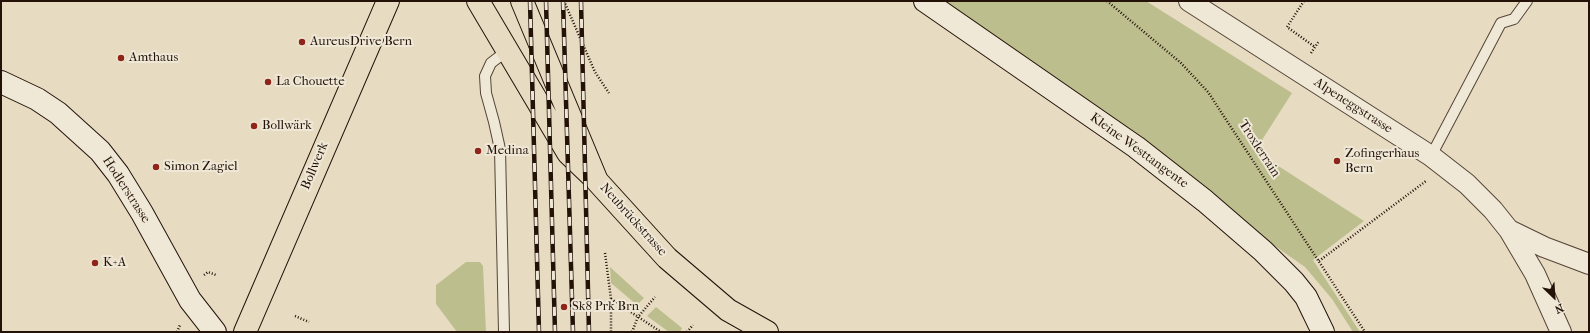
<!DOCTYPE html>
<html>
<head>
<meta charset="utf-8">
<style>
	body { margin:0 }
	#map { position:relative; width:1590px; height:333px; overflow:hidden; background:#e7dcc2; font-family:"IM FELL French Canon",serif }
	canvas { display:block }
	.frame { position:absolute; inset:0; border:2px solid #241209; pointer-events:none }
	.north { position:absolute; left:1534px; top:277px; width:40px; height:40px; -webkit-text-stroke:3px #efe8d7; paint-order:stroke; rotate:155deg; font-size:11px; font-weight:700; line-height:16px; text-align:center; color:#241209 }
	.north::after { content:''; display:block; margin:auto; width:14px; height:18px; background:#241209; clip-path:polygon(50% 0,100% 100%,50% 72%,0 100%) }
</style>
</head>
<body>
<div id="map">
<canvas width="1590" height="333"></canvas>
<div class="frame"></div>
<div class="north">N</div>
</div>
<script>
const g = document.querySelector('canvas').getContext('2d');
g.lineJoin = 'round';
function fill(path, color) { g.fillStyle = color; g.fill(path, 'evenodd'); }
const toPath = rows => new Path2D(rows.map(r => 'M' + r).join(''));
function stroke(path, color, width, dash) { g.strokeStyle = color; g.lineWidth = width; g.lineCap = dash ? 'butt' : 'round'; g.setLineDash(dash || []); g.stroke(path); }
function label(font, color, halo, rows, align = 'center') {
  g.font = font + ' "IM FELL French Canon",serif'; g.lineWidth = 4; g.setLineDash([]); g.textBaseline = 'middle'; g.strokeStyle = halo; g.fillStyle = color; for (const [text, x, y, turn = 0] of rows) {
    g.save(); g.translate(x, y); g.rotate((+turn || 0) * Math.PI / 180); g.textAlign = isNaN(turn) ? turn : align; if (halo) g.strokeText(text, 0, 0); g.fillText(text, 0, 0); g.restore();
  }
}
fill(toPath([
	[925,1,1146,1,1292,93,1255,151,1364,221,1313,260,1360,332,1353,332,1332,299,1305,267],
	[466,262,480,262,483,266,486,332,457,332,436,304,436,285],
	[610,267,644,298,637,305,611,283],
	[656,307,682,328,680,332,669,332,647,316]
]), '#bdbe8e');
const lane = toPath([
	[1431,156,1501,23,1514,19,1527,1],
	[504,332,500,149,494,122,486,93,485,76,491,63,508,50]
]);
const street = toPath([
	[1189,1,1431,156,1467,184,1493,210,1509,230,1535,274,1561,332],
	[1509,230,1544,247,1589,264]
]);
const secondary = toPath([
	[925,1,1136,147,1205,201,1263,251,1294,282,1306,297,1323,332],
	[1,82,37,99,58,113,100,151,118,174,142,213,190,300,215,332]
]);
const primary = toPath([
	[478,1,568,153,591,175],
	[522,1,597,181,667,258,728,310,767,332],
	[245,332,388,1]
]);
stroke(lane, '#554437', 12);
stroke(street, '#554437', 22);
stroke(secondary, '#241209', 24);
stroke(primary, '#241209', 24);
stroke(toPath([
	[564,1,595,72,609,93],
	[1107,1,1181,63,1208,92,1365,332],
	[1304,1,1287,27,1315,47],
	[1311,53,1319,41],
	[605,253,611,299,611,332],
	[1319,261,1426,181],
	[204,275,208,272,216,275],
	[611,299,661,332],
	[295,316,309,322],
	[177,332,180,325],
	[632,332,638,317,655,297],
	[687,332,693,325]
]), '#241209', 2.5, [1, 2]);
stroke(lane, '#efe8d7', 10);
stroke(street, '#efe8d7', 20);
stroke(secondary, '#efe8d7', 22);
stroke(primary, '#e7dcc2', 22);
const rail = toPath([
	[530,1,539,332],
	[546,1,555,332],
	[563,1,573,332],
	[581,1,589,332]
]);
stroke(rail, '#241209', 4.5);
stroke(rail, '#efe8d7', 3, [9]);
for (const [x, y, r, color] of [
	[302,42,4,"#8f2418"],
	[121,58,4,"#8f2418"],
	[268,82,4,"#8f2418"],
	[254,126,4,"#8f2418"],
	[478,151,4,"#8f2418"],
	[1337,161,4,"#8f2418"],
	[156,167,4,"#8f2418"],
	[95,263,4,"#8f2418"],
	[564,307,4,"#8f2418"]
]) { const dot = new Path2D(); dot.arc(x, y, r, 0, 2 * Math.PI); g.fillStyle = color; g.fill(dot); stroke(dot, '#efe8d7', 1.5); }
label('13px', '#241209', '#efe8d7', [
	["AureusDrive Bern",310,42],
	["Amthaus",129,58],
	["La Chouette",276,82],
	["Bollwärk",262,126],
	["Medina",486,151],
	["Zofingerhaus",1345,154],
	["Bern",1345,169],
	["Simon Zagiel",164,167],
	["K+A",103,263],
	["Sk8 Prk Brn",572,307]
], 'left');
label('13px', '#241209', '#efe8d7', [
	["Alpeneggstrasse",1353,106,33],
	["Troxlerrain",1259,149,57],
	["Kleine Westtangente",1139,151,36],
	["Bollwerk",315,166,-67],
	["Hodlerstrasse",126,190,57],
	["Neubrückstrasse",633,220,48]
]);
</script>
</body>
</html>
